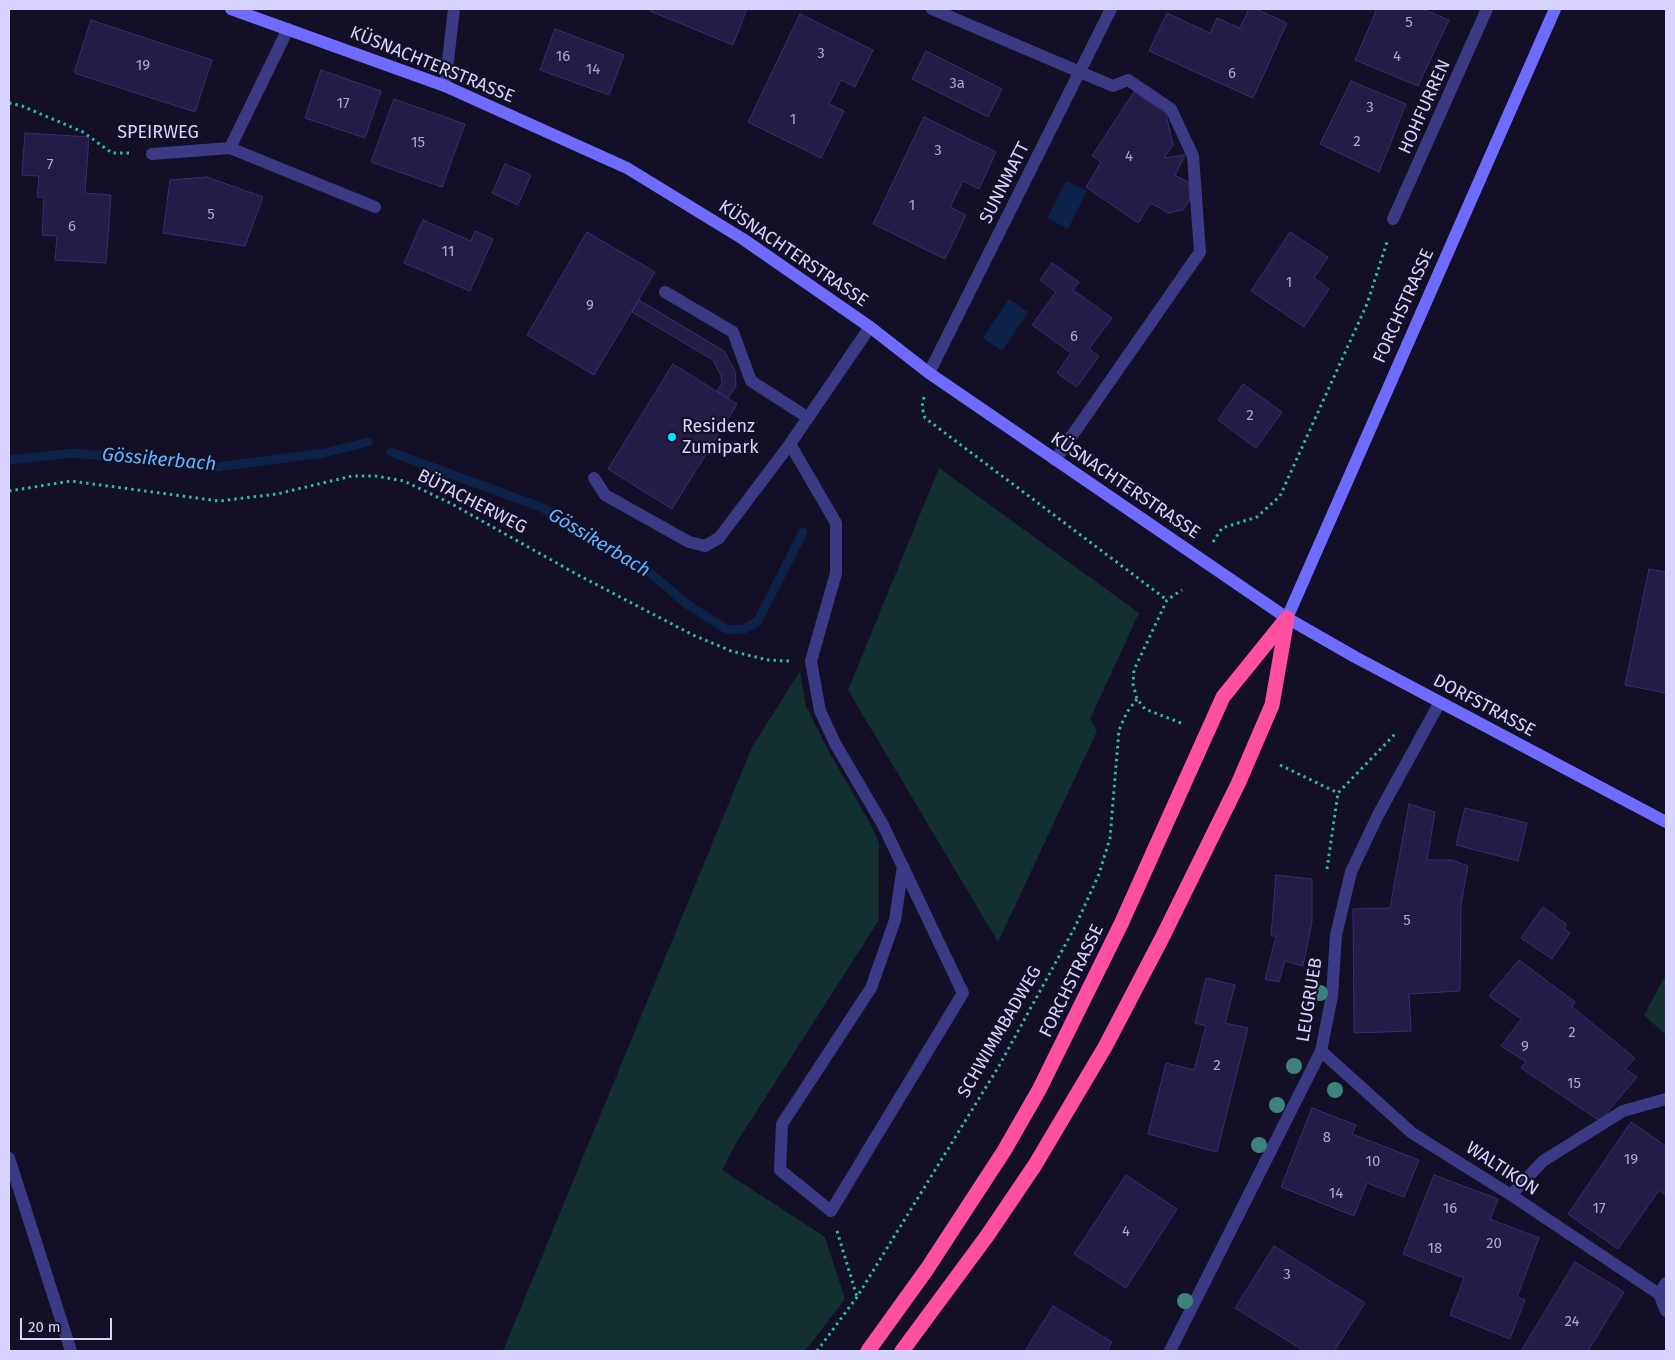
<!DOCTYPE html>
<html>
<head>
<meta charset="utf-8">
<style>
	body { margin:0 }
	#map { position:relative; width:1675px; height:1360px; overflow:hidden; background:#130f26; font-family:"Fira Sans",sans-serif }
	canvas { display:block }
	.frame { position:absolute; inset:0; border:10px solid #d9d4ff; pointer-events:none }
	.scale { position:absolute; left:20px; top:1318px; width:92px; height:22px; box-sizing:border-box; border:2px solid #d9d4ff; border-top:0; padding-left:6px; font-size:15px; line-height:18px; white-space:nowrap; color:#d9d4ff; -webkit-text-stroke:4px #130f26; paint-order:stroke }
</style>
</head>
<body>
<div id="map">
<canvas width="1675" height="1360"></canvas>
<div class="frame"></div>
<div class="scale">20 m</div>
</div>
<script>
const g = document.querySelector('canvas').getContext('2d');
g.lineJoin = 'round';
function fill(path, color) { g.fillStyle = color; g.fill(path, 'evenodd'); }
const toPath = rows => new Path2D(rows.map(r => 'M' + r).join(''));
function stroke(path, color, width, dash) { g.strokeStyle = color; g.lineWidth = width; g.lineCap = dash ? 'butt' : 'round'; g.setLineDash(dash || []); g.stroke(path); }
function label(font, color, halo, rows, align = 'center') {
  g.font = font + ' "Fira Sans",sans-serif'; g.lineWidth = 4.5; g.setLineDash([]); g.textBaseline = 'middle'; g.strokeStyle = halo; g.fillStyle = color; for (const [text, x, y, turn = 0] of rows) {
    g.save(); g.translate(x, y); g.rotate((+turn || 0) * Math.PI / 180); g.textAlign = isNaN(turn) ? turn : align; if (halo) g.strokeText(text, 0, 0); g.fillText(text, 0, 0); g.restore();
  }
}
fill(toPath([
	[939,468,1139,613,1090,719,1097,731,998,942,848,690],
	[800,671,806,706,827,748,872,827,879,843,879,920,735,1145,722,1170,825,1237,845,1299,805,1351,503,1351,752,747],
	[1666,975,1666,1035,1644,1015]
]), '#12302f');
fill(toPath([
	[1066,181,1087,191,1068,229,1047,218],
	[1009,299,1028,312,1002,351,983,338]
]), '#0c2248');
stroke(toPath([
	[391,452,543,508,643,567,688,605,728,630,744,629,758,621,803,532],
	[9,460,74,453,216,467,324,453,368,442]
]), '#0c2248', 9);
const building = toPath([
	[651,9,747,9,733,45,650,11,651,9],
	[1249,9,1256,9,1287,23,1253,98,1149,51,1167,13,1210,33,1217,18,1240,28,1249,9],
	[1377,9,1422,9,1449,20,1418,86,1355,60,1377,9],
	[800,14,873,50,855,87,841,80,829,104,844,111,821,158,748,122,800,14],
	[91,20,212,60,195,112,74,73,91,20],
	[555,29,624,55,609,95,540,70,555,29],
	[926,51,1002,89,988,117,912,79,926,51],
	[321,70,381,91,365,138,305,118,321,70],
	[1351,81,1406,104,1379,172,1320,144,1351,81],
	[1134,92,1166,114,1173,145,1164,158,1185,155,1175,175,1188,182,1190,200,1183,210,1168,213,1151,203,1138,223,1086,187,1101,162,1092,156,1134,92],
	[394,99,465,124,442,187,371,162,394,99],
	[924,117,996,152,979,189,963,181,950,207,966,215,945,259,873,224,924,117],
	[25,133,89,137,85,193,111,195,106,263,55,260,57,236,42,235,44,197,37,197,39,176,22,175,25,133],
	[505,164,531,175,518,205,492,193,505,164],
	[207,177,263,197,245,246,163,233,170,180,207,177],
	[423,220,471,241,475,231,493,239,470,291,404,263,423,220],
	[587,232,655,272,594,375,527,335,587,232],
	[1290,232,1328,257,1314,278,1329,289,1304,327,1251,291,1290,232],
	[1052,263,1079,282,1073,290,1112,318,1089,349,1099,356,1077,387,1057,373,1071,353,1032,325,1056,292,1040,280,1052,263],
	[639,300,724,351,735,371,736,386,728,398,717,391,722,383,721,376,713,360,632,312,639,300],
	[673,364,737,404,672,509,608,469,673,364],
	[1243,384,1282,412,1256,448,1218,420,1243,384],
	[1649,569,1666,572,1666,693,1625,685,1649,569],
	[1409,804,1435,812,1427,860,1452,860,1468,866,1461,905,1460,991,1409,994,1411,1031,1354,1033,1353,909,1390,908,1409,804],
	[1465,808,1527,823,1518,861,1456,845,1465,808],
	[1276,875,1312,879,1312,921,1303,966,1285,961,1279,982,1265,979,1276,936,1271,936,1276,875],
	[1543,907,1566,924,1564,928,1570,933,1552,959,1521,938,1543,907],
	[1519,960,1575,1002,1572,1007,1635,1058,1625,1069,1637,1077,1600,1121,1521,1068,1526,1062,1501,1046,1521,1019,1489,996,1519,960],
	[1206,978,1235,985,1225,1023,1248,1028,1217,1152,1148,1134,1166,1063,1194,1070,1206,1026,1195,1023,1206,978],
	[1312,1108,1356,1125,1352,1134,1419,1160,1404,1197,1367,1183,1354,1216,1281,1187,1312,1108],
	[1631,1122,1666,1146,1666,1195,1659,1190,1618,1249,1568,1214,1631,1122],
	[1126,1175,1177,1209,1126,1288,1074,1254,1126,1175],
	[1434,1175,1498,1199,1490,1219,1539,1238,1517,1297,1525,1300,1510,1339,1450,1315,1464,1278,1403,1254,1434,1175],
	[1274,1246,1365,1303,1334,1351,1304,1351,1235,1308,1274,1246],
	[1575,1262,1624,1292,1588,1351,1521,1351,1575,1262],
	[1053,1306,1112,1342,1107,1351,1025,1351,1053,1306]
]);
fill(building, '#241b47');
stroke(building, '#3b2d73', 1);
stroke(toPath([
	[9,103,22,106,83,132,112,153,131,153],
	[924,397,922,407,925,418,1167,600],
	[9,491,71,481,219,501,277,494,352,476,376,476,404,481,452,504,578,575,693,635,731,651,768,660,790,661],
	[1213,542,1222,528,1257,517,1280,496,1367,304,1388,239],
	[1181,723,1145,709,1137,699,1133,684,1134,670,1167,600,1182,590],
	[1280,765,1338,793,1396,733],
	[1327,869,1338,793],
	[837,1231,857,1297],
	[817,1351,857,1297,999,1066,1075,927,1099,874,1110,838,1119,730,1127,712,1137,699]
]), '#2fb8b0', 3, [2.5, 4]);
stroke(toPath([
	[665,292,733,332,751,381,807,417],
	[790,444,836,523,836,573,811,661,820,711,836,745,883,825,963,993,831,1211,780,1170,782,1124,871,988,895,920,903,866],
	[1055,460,1200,252,1193,156,1171,109,1128,80,1113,86,1080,72],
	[594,478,605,495,689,542,705,546,719,538],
	[1511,1195,1543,1161,1623,1111,1666,1099],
	[1659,1294,1666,1283]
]), '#3d3a85', 12);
stroke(toPath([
	[932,9,1080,72],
	[445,86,454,9],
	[230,148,375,207],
	[152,154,230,148,288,29],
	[1393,219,1487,9],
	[929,373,1111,9],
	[719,538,790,444,870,327],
	[1321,1051,1412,1133,1511,1195,1659,1294,1666,1311],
	[9,1158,71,1351],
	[1170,1351,1321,1051,1332,996,1336,935,1351,872,1378,815,1440,702]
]), '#3d3a85', 12);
stroke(toPath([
	[231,9,445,86,627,168,743,239,870,327,929,373,1287,618,1355,657,1666,822],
	[1287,618,1555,9]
]), '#6f6bff', 12);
stroke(toPath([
	[868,1351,927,1269,1004,1151,1039,1090,1121,924,1223,697,1287,618],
	[902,1351,987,1236,1035,1165,1105,1047,1162,938,1238,784,1272,705,1287,619]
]), '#ff4fa3', 15);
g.fillStyle = '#3d827b';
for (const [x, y] of [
	[1320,993],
	[1294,1066],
	[1335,1090],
	[1277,1105],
	[1259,1145],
	[1185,1301]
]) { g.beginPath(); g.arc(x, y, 8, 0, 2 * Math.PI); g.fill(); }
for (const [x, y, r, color] of [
	[672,437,5,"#00e5ff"]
]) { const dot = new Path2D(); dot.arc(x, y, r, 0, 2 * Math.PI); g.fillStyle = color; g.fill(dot); stroke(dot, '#130f26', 2); }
label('15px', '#aca6d1', null, [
	["5",1409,23],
	["3",821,54],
	["16",563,57],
	["4",1397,57],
	["19",143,66],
	["14",593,70],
	["6",1232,74],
	["3a",957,84],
	["17",343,104],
	["3",1370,108],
	["1",793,120],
	["2",1357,142],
	["15",418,143],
	["3",938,151],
	["4",1129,157],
	["7",50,165],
	["1",912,206],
	["5",211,215],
	["6",72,227],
	["11",448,252],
	["1",1289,283],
	["9",590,306],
	["6",1074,337],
	["2",1250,416],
	["5",1407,921],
	["2",1572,1033],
	["9",1525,1047],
	["2",1217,1066],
	["15",1574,1084],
	["8",1327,1138],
	["19",1631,1160],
	["10",1373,1162],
	["14",1336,1194],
	["16",1450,1209],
	["17",1599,1209],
	["4",1126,1232],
	["20",1494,1244],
	["18",1435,1249],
	["3",1287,1275],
	["24",1572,1322]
]);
label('18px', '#d9d4ff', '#130f26', [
	["KÜSNACHTERSTRASSE",432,65,22],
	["HOHFURREN",1425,107,-66],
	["SPEIRWEG",158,133],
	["SUNNMATT",1005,183,-63],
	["KÜSNACHTERSTRASSE",793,254,34],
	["FORCHSTRASSE",1404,306,-66],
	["KÜSNACHTERSTRASSE",1125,486,34],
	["BÜTACHERWEG",472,502,27],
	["DORFSTRASSE",1484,706,28],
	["FORCHSTRASSE",1072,981,-64],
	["LEUGRUEB",1310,1000,-81],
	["SCHWIMMBADWEG",1000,1032,-60],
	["WALTIKON",1502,1169,33]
]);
label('18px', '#d9d4ff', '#130f26', [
	["Residenz",682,427],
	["Zumipark",682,448]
], 'left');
label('italic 19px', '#62b6ff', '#130f26', [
	["Gössikerbach",159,460,5],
	["Gössikerbach",599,543,31]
]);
</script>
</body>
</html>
